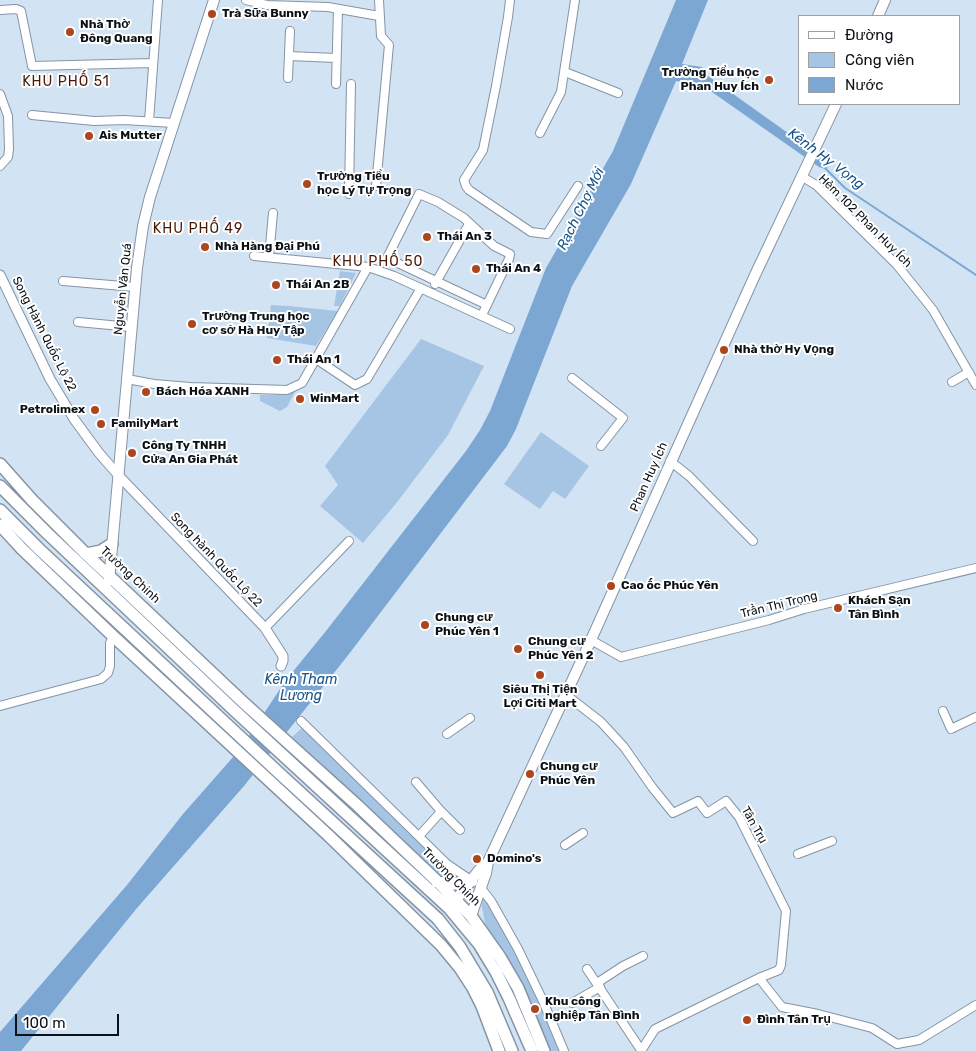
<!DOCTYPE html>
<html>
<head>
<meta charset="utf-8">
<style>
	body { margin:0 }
	#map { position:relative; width:976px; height:1051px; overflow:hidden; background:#d2e3f3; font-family:Rubik,sans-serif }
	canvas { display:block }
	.legend { position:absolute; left:798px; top:15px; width:162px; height:90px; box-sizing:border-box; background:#fff; border:1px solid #9da0a2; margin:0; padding:6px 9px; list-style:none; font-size:15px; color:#0b1116 }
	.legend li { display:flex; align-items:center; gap:10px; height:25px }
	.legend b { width:25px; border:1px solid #9da0a2 }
	.scale { position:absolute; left:15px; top:1014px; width:104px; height:22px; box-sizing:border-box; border:2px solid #0b1116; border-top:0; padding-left:6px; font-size:15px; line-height:18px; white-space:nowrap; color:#0b1116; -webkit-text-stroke:4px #fff; paint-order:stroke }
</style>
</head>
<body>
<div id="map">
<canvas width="976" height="1051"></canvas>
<ul class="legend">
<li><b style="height:6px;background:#fff"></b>Đường</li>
<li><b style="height:14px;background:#a6c5e5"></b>Công viên</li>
<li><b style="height:14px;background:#7ca7d2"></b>Nước</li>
</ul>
<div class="scale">100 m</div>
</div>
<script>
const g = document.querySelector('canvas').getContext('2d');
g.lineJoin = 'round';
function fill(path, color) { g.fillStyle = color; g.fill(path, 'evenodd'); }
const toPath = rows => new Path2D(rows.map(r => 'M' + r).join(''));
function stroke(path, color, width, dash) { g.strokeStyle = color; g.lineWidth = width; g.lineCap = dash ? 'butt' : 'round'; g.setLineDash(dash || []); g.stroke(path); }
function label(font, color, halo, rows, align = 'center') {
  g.font = font + ' Rubik,sans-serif'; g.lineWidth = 4; g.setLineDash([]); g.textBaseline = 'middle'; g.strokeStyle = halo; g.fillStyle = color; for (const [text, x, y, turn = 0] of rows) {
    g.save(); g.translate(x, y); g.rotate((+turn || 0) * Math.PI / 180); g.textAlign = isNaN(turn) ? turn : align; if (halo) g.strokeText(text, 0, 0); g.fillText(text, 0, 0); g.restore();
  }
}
fill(toPath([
	[340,271,356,273,340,306,334,306],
	[271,305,289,306,338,311,316,346,267,338],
	[421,339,484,366,448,435,398,501,363,543,320,506,338,485,325,466],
	[295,392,287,407,280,411,260,401,260,395,278,395],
	[541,432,589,466,565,499,553,491,540,509,504,484],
	[303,727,454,876,452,881,440,880,292,737],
	[483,894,492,908,534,991,561,1051,547,1051,496,942,485,924,481,901]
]), '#a6c5e5');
fill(toPath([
	[676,0,708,0,682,64,702,67,708,76,823,158,829,163,829,166,825,169,819,167,702,85,676,81,631,184,572,286,516,429,507,446,349,654,244,786,137,908,21,1051,0,1051,0,1032,127,885,183,814,241,748,286,680,326,631,466,451,480,430,490,411,546,268,613,151]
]), '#7ca7d2');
stroke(toPath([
	[825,168,845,188,976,275]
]), '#7ca7d2', 2);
const minor = toPath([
	[246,0,267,5,328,7,379,16],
	[510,0,508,17,496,86,483,150,464,180,466,186,469,190,531,232,547,234,578,186],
	[0,10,16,9,21,11,32,66,152,63],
	[289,56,336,58],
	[565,72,618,93],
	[288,78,290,31],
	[336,84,338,9],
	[0,94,8,116,9,149,8,157,0,166],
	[32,115,94,121,124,120,174,123],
	[149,121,158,0],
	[540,133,561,92,575,0],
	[801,176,816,185,897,265,933,310,976,385],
	[376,186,389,45,381,36,379,0],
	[349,194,351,84],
	[254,256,368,267,394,276,510,329],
	[269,257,273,213],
	[63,281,135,287],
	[435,284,469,224],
	[482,315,509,259,510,254,494,246,464,218,438,202,419,194,387,258,487,305],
	[78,322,131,327],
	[316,359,355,385,367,379,421,288],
	[572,378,623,418,601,446],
	[127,379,154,384,190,387,287,390,302,383,368,267],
	[952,382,969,372],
	[670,461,689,476,753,541],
	[265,628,349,541],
	[591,640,621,657,769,620,804,609,976,568],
	[565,694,601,722,624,747,652,787,673,813,698,801,707,813,726,801,739,817,786,911,781,965,779,970,759,978,655,1029,641,1051],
	[0,706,101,679,108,673,110,666,110,643,113,636],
	[943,711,951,729,976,717],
	[301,721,447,864,472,881],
	[447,734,470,718],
	[416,782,440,810,439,814,419,836],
	[440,810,460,830],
	[565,845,583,833],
	[798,854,832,841],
	[480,887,491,901,518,949,543,1001,564,1051],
	[587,969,641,1050],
	[759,978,782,1007,818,1014,872,1028,897,1044,919,1040,976,1005],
	[597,983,623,966,643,956],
	[572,1003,600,987]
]);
const tertiary = toPath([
	[0,275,50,379,74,419,99,453,119,476,265,628,283,656,283,661,281,666]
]);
const secondary = toPath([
	[878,16,885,0],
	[109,581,137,268,143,226,150,197,214,0],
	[456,900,479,870,488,862],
	[471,916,486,873,488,862,591,640,755,275,836,104]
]);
const primary = toPath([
	[0,464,32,500,86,554,244,703,357,805,439,883,471,916,500,957,518,988,544,1051],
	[0,486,47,533,235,711,449,908,479,944,496,972,509,998,532,1051],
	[0,510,39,549,279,773,438,919,460,947,487,992,512,1051],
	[0,525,22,549,113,636,328,835,441,945,460,968,473,988,482,1006,499,1051],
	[86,554,101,551,112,544],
	[437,882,455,884,472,881]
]);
stroke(minor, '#8594a4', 10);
stroke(tertiary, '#8594a4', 11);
stroke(secondary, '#8594a4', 12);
stroke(primary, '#8594a4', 14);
stroke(minor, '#fff', 8);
stroke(tertiary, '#fff', 9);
stroke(secondary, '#fff', 10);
stroke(primary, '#fff', 11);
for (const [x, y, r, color] of [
	[212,14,5,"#ac461f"],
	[70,32,5,"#ac461f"],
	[769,80,5,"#ac461f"],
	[89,136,5,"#ac461f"],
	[307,184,5,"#ac461f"],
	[427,237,5,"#ac461f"],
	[205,247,5,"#ac461f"],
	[476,269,5,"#ac461f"],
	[276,285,5,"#ac461f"],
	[192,324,5,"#ac461f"],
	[724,350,5,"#ac461f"],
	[277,360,5,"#ac461f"],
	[146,392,5,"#ac461f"],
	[300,399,5,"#ac461f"],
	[95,410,5,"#ac461f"],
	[101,424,5,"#ac461f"],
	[132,453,5,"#ac461f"],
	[611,586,5,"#ac461f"],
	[838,608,5,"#ac461f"],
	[425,625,5,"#ac461f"],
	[518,649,5,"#ac461f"],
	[540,675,5,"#ac461f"],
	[530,774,5,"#ac461f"],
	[477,859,5,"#ac461f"],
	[535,1009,5,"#ac461f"],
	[747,1020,5,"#ac461f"]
]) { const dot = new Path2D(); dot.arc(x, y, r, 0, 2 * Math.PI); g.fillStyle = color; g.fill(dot); stroke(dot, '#fff', 2); }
label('bold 12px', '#0b1116', '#fff', [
	["Trà Sữa Bunny",222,14],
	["Nhà Thờ",80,25],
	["Đông Quang",80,39],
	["Trường Tiểu học",759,73,"right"],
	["Phan Huy Ích",759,87,"right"],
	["Ais Mutter",99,136],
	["Trường Tiểu",317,177],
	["học Lý Tự Trọng",317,191],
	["Thái An 3",437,237],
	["Nhà Hàng Đại Phú",215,247],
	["Thái An 4",486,269],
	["Thái An 2B",286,285],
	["Trường Trung học",202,317],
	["cơ sở Hà Huy Tập",202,331],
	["Nhà thờ Hy Vọng",734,350],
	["Thái An 1",287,360],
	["Bách Hóa XANH",156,392],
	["WinMart",310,399],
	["Petrolimex",85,410,"right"],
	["FamilyMart",111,424],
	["Công Ty TNHH",142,446],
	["Cửa An Gia Phát",142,460],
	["Cao ốc Phúc Yên",621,586],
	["Khách Sạn",848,601],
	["Tân Bình",848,615],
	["Chung cư",435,618],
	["Phúc Yên 1",435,632],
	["Chung cư",528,642],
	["Phúc Yên 2",528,656],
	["Siêu Thị Tiện",540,690,"center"],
	["Lợi Citi Mart",540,704,"center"],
	["Chung cư",540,767],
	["Phúc Yên",540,781],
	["Domino's",487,859],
	["Khu công",545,1002],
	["nghiệp Tân Bình",545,1016],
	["Đình Tân Trụ",757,1020]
], 'left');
label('12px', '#0b1116', '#fff', [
	["Hẻm 102 Phan Huy Ích",865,221,45],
	["Nguyễn Văn Quá",123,289,-84],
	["Song Hành Quốc Lộ 22",44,334,63],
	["Phan Huy Ích",649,477,-66],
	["Song hành Quốc Lộ 22",216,560,46],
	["Trường Chinh",130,575,43],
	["Trần Thị Trọng",779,605,-14],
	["Tân Trụ",754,825,61],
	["Trường Chinh",451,877,45]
]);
g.letterSpacing = '1px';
label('14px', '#4a1906', '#fff', [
	["KHU PHỐ 51",66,82],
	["KHU PHỐ 49",198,229],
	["KHU PHỐ 50",378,262]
]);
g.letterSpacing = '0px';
label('italic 14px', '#155389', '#fff', [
	["Kênh Hy Vọng",826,159,37],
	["Rạch Chợ Mới",581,209,-64],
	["Kênh Tham",301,680],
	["Lương",301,696]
]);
</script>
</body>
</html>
